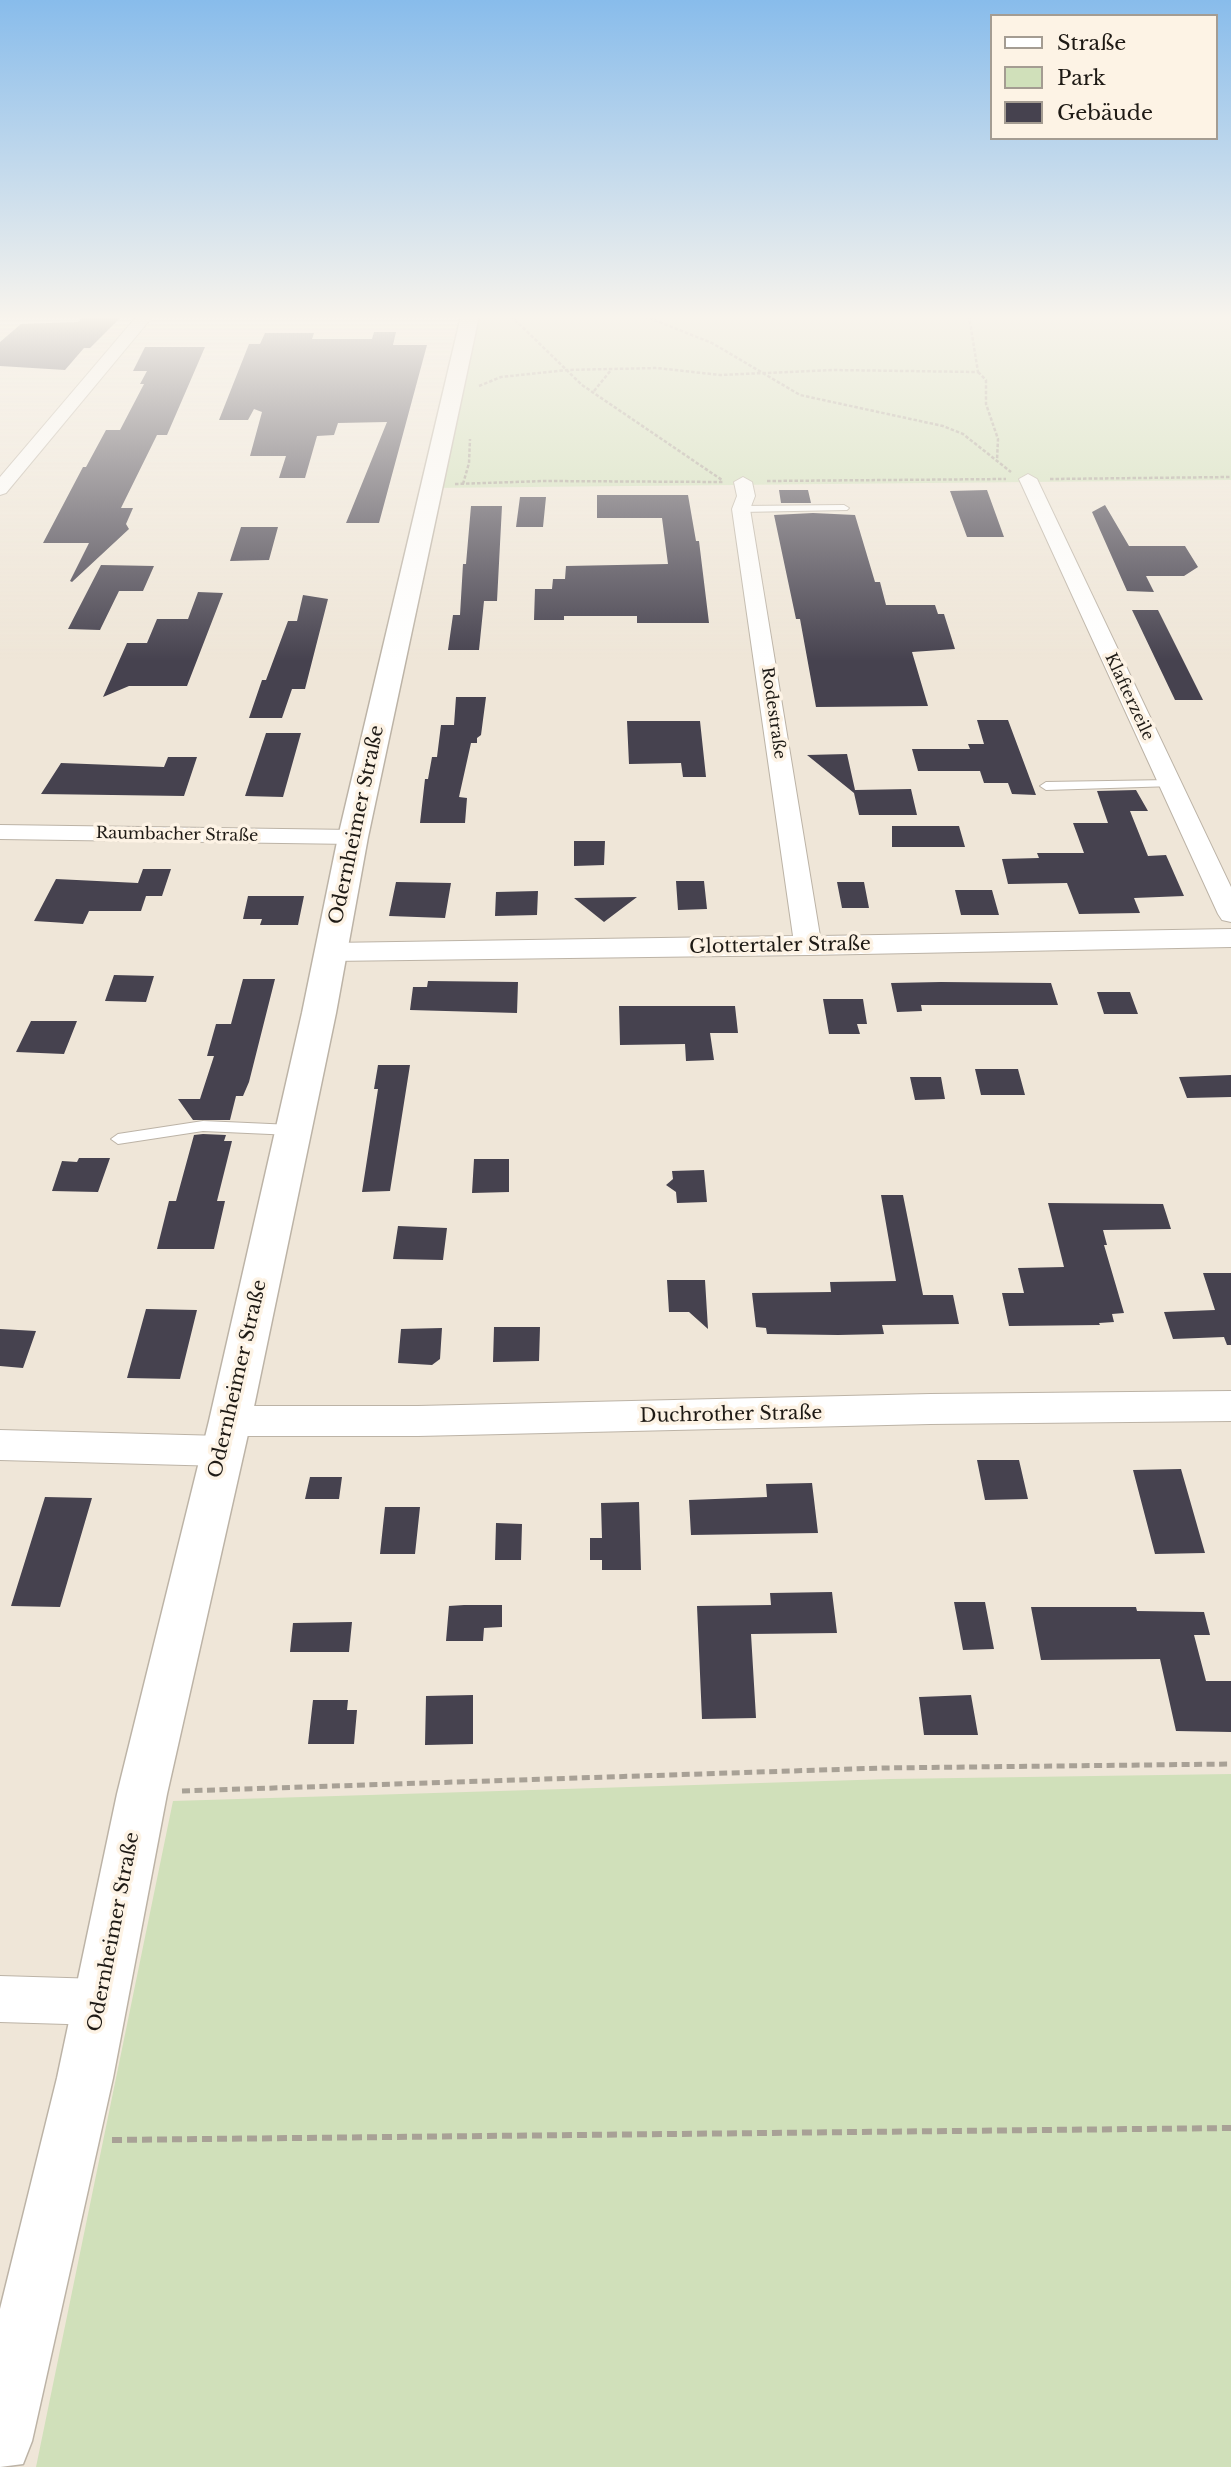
<!DOCTYPE html>
<html>
<head>
<meta charset="utf-8">
<style>
	body { margin:0 }
	#map { position:relative; width:1231px; height:2467px; overflow:hidden; background:#efe6d8; font-family:"Libre Baskerville",serif }
	canvas { display:block }
	.legend { position:absolute; left:990px; top:14px; width:228px; height:126px; box-sizing:border-box; background:#fdf3e5; border:2px solid #a49c92; margin:0; padding:9px 12px; list-style:none; font-size:21px; color:#1e1a15 }
	.legend li { display:flex; align-items:center; gap:14px; height:35px }
	.legend b { width:35px; border:2px solid #a49c92 }
</style>
</head>
<body>
<div id="map">
<canvas width="1231" height="2467"></canvas>
<ul class="legend">
<li><b style="height:9px;background:#fff"></b>Straße</li>
<li><b style="height:19px;background:#d0e0ba"></b>Park</li>
<li><b style="height:19px;background:#46424f"></b>Gebäude</li>
</ul>
</div>
<script>
const g = document.querySelector('canvas').getContext('2d');
g.lineJoin = 'round';
function fill(path, color) { g.fillStyle = color; g.fill(path, 'evenodd'); }
const toPath = rows => new Path2D(rows.map(r => 'M' + r).join(''));
function stroke(path, color, width, dash) { g.strokeStyle = color; g.lineWidth = width; g.lineCap = dash ? 'butt' : 'round'; g.setLineDash(dash || []); g.stroke(path); }
function label(font, color, halo, rows, align = 'center') {
  g.font = font + ' "Libre Baskerville",serif'; g.lineWidth = 7; g.setLineDash([]); g.textBaseline = 'middle'; g.strokeStyle = halo; g.fillStyle = color; for (const [text, x, y, turn = 0] of rows) {
    g.save(); g.translate(x, y); g.rotate((+turn || 0) * Math.PI / 180); g.textAlign = isNaN(turn) ? turn : align; if (halo) g.strokeText(text, 0, 0); g.fillText(text, 0, 0); g.restore();
  }
}
fill(toPath([
	[470,316,1231,316,1231,480,432,488],
	[1231,1774,1231,2467,36,2467,173,1801,890,1779]
]), '#d0e0ba');
fill(toPath([
	[83,316,122,316,90,348,84,348,65,370,0,366,0,342,21,324,78,322],
	[374,332,396,332,393,345,427,345,379,523,346,523,387,422,338,423,334,435,317,436,305,478,279,478,286,456,250,456,262,412,254,409,248,420,219,420,249,344,260,344,265,333,314,333,312,339,372,339],
	[145,347,205,347,167,435,157,435,121,508,133,508,126,524,129,529,72,582,70,581,89,543,43,543,83,467,86,467,106,430,120,430,144,384,140,384,147,371,133,371],
	[779,490,808,490,811,503,781,503],
	[987,490,1004,537,967,537,950,491],
	[597,495,688,495,696,541,699,541,709,623,637,623,637,616,564,616,564,620,534,620,535,589,552,589,553,579,565,579,566,566,668,564,662,518,597,518],
	[520,497,546,497,543,527,516,527],
	[1105,505,1129,546,1185,546,1198,567,1184,576,1146,576,1154,592,1127,591,1092,512],
	[471,506,502,506,497,601,484,601,479,650,448,650,453,615,460,615,463,564,466,564],
	[813,513,855,515,875,582,880,582,886,605,935,605,938,614,944,614,955,649,912,652,928,706,816,707,800,619,796,619,774,515],
	[241,527,278,527,269,560,230,561],
	[101,565,154,566,143,591,119,591,100,630,68,629],
	[198,592,223,593,187,686,129,686,103,697,127,643,147,643,157,619,188,619],
	[303,595,328,599,305,689,292,689,282,718,249,718,262,680,266,680,288,621,297,621],
	[1132,610,1158,610,1203,700,1175,700],
	[456,697,486,697,481,735,477,738,477,743,471,743,459,797,467,798,465,823,420,823,425,779,428,779,432,757,437,757,441,725,454,725],
	[977,720,1008,720,1036,795,1012,794,1008,783,984,783,980,771,918,771,912,749,970,749,968,744,984,744],
	[627,721,700,721,706,777,683,777,681,763,629,764],
	[266,733,301,733,283,797,245,796],
	[847,754,855,790,911,789,917,815,859,815,854,793,807,755],
	[168,757,197,757,184,796,41,794,61,763,164,767],
	[1136,790,1148,811,1130,811,1148,856,1166,855,1184,896,1134,898,1140,913,1079,914,1067,883,1008,884,1002,859,1039,858,1037,853,1084,853,1073,823,1108,823,1097,791],
	[892,826,959,826,965,847,892,847],
	[574,841,605,841,604,865,574,866],
	[143,869,171,869,162,896,146,896,141,911,89,911,83,924,34,921,56,879,138,883],
	[676,881,704,881,707,909,678,910],
	[396,882,451,883,445,918,389,916],
	[837,882,864,882,869,908,842,908],
	[955,890,992,890,999,915,961,915],
	[538,891,537,915,495,916,496,892],
	[248,896,304,896,298,925,260,925,262,919,243,919],
	[637,897,604,922,574,898],
	[114,975,154,976,146,1002,105,1001],
	[243,979,275,979,249,1082,243,1096,236,1096,230,1120,193,1120,178,1099,200,1099,214,1056,207,1056,216,1024,231,1024],
	[428,981,518,982,517,1013,410,1010,413,987,427,987],
	[941,982,1051,983,1058,1005,921,1005,922,1011,897,1012,891,983],
	[1097,992,1130,992,1138,1014,1104,1014],
	[823,999,863,999,867,1024,857,1024,860,1034,829,1034],
	[619,1006,735,1006,738,1033,710,1033,714,1060,686,1061,685,1044,620,1045],
	[31,1021,77,1021,64,1054,16,1052],
	[378,1065,410,1065,390,1191,362,1192,378,1089,374,1089],
	[975,1069,1018,1069,1025,1095,981,1095],
	[1231,1075,1231,1097,1187,1098,1179,1077],
	[910,1077,941,1077,945,1099,915,1100],
	[203,1134,226,1135,224,1141,232,1141,217,1201,225,1201,214,1249,157,1249,169,1201,176,1201,194,1135],
	[79,1158,110,1158,98,1192,52,1191,62,1161,77,1162],
	[474,1159,509,1159,509,1192,472,1193],
	[704,1170,707,1202,677,1203,676,1192,666,1185,673,1179,672,1171],
	[881,1195,903,1195,923,1295,953,1295,959,1324,882,1325,884,1334,838,1335,767,1334,766,1328,756,1327,752,1293,831,1292,830,1282,896,1281],
	[1048,1203,1163,1204,1171,1229,1103,1230,1107,1245,1104,1245,1124,1313,1112,1314,1114,1322,1099,1323,1100,1325,1009,1326,1002,1293,1024,1293,1018,1268,1064,1267],
	[398,1226,447,1228,443,1260,393,1259],
	[1203,1273,1231,1273,1231,1345,1227,1345,1224,1337,1173,1339,1164,1312,1215,1310],
	[667,1280,705,1280,708,1329,689,1312,669,1312],
	[146,1309,197,1310,180,1379,127,1378],
	[494,1327,540,1327,539,1361,493,1362],
	[442,1328,440,1359,432,1365,398,1363,401,1329],
	[0,1329,36,1331,23,1368,0,1366],
	[977,1460,1019,1460,1028,1499,985,1500],
	[1181,1469,1205,1553,1155,1554,1133,1470],
	[310,1477,342,1477,339,1499,305,1499],
	[812,1483,818,1533,691,1535,689,1500,767,1497,766,1484],
	[45,1497,92,1498,60,1607,11,1606],
	[639,1502,641,1570,602,1570,602,1560,590,1560,590,1538,602,1538,601,1503],
	[385,1507,420,1507,415,1554,380,1554],
	[496,1523,522,1524,521,1560,495,1560],
	[832,1592,837,1633,751,1634,756,1718,702,1719,697,1606,771,1605,770,1593],
	[954,1602,985,1602,994,1649,963,1650],
	[464,1605,502,1605,502,1627,484,1628,483,1641,446,1641,449,1606],
	[1031,1607,1136,1607,1137,1611,1204,1612,1210,1635,1194,1635,1206,1681,1231,1681,1231,1732,1176,1731,1160,1659,1041,1660],
	[352,1622,349,1652,290,1652,293,1623],
	[473,1695,473,1744,425,1745,426,1696],
	[971,1695,978,1735,924,1735,919,1697],
	[313,1700,348,1700,347,1710,357,1710,354,1744,308,1744]
]), '#46424f');
const service = toPath([
	[844,505,849,508,847,510,741,512,736,509,741,506,844,505],
	[1170,780,1176,784,1174,786,1046,790,1040,786,1046,782,1170,780],
	[203,1121,292,1125,299,1130,292,1135,203,1131,118,1144,111,1139,118,1134,203,1121]
]);
const minor = toPath([
	[137,316,153,316,6,493,0,495,0,477,137,316],
	[1028,474,1037,479,1231,887,1231,922,1222,920,1218,914,1019,479,1028,474],
	[743,477,752,482,755,496,750,509,820,936,1231,929,1231,947,808,955,330,961,321,958,317,952,321,946,330,943,793,936,732,509,737,496,734,482,743,477],
	[0,825,353,830,362,832,365,837,362,842,353,844,0,839,0,825],
	[1231,1391,1231,1421,930,1424,418,1436,230,1436,218,1432,213,1421,218,1410,230,1406,418,1406,930,1394,1231,1391],
	[0,1430,222,1436,234,1440,240,1451,234,1462,222,1466,0,1460,0,1430],
	[0,1976,100,1979,116,1986,123,2002,116,2018,100,2025,0,2022,0,1976]
]);
const tertiary = toPath([
	[461,316,479,316,368,837,336,1013,251,1421,167,1794,113,2078,32,2441,23,2464,0,2467,0,2309,57,2078,117,1794,209,1421,302,1013,338,837,461,316]
]);
stroke(service, '#bcb3a6', 2);
stroke(minor, '#bcb3a6', 2);
stroke(tertiary, '#bcb3a6', 3);
stroke(toPath([
	[511,316,582,385,722,480],
	[644,316,712,343,800,395,943,426,963,434,1011,472],
	[978,372,986,380,986,404,998,439,997,460],
	[479,386,501,377,567,370,657,368,720,375,833,370,978,372,969,316],
	[594,391,611,370],
	[1050,479,1231,477],
	[767,481,1006,479],
	[455,484,543,481,723,482],
	[463,484,469,463,470,439]
]), '#a8a196', 2.5, [3.5, 2]);
stroke(toPath([
	[182,1791,882,1768,1231,1764]
]), '#a8a196', 5, [8, 4.5]);
stroke(toPath([
	[112,2140,1231,2128]
]), '#a8a196', 6, [10, 5]);
fill(service, '#fff');
fill(minor, '#fff');
fill(tertiary, '#fff');
const sky = g.createLinearGradient(0, 0, 0, 661);
sky.addColorStop(0, '#88bceb');
sky.addColorStop(0.48, '#f8f4ed');
sky.addColorStop(1, '#f8f4ed00');
g.fillStyle = sky;
g.fillRect(0, 0, 1231, 661);
label('16px', '#1e1a15', '#fdf3e5', [
	["Klafterzeile",1129,697,65],
	["Rodestraße",773,713,82],
	["Raumbacher Straße",177,835,1]
]);
label('19px', '#1e1a15', '#fdf3e5', [
	["Odernheimer Straße",357,825,-78],
	["Glottertaler Straße",780,946,-1],
	["Odernheimer Straße",238,1379,-77],
	["Duchrother Straße",731,1415,-1],
	["Odernheimer Straße",114,1932,-79]
]);
</script>
</body>
</html>
